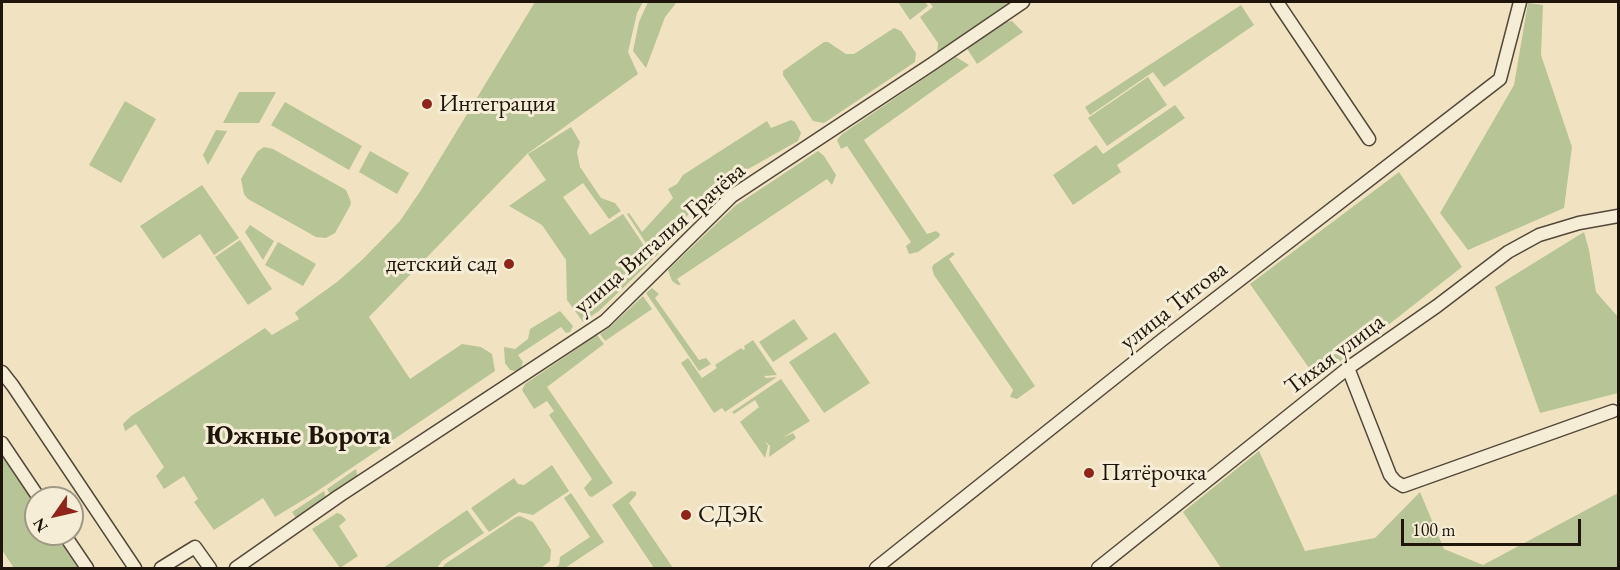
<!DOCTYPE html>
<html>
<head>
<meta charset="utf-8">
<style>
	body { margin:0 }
	#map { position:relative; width:1620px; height:570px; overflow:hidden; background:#f1e3c2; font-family:"EB Garamond",serif }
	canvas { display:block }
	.frame { position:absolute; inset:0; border:3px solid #1f150b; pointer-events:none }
	.north { position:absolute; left:24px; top:486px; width:60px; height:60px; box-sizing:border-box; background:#f6edd7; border:2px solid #a09785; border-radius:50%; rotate:236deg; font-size:16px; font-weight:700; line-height:24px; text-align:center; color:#1f150b }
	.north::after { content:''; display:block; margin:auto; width:21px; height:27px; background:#8f2418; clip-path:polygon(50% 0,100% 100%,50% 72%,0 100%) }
	.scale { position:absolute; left:1401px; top:519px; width:180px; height:27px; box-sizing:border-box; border:3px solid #1f150b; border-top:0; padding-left:8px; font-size:18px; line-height:21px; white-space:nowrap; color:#1f150b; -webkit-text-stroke:4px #f6edd7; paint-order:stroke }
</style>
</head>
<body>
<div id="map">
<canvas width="1620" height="570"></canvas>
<div class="frame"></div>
<div class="north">N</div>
<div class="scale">100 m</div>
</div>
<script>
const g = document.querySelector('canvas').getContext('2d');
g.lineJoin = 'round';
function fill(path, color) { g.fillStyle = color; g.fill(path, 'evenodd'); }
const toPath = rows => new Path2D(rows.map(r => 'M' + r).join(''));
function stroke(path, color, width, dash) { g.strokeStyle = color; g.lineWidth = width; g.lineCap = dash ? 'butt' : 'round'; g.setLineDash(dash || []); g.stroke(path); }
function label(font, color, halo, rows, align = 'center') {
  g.font = font + ' "EB Garamond",serif'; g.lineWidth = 6; g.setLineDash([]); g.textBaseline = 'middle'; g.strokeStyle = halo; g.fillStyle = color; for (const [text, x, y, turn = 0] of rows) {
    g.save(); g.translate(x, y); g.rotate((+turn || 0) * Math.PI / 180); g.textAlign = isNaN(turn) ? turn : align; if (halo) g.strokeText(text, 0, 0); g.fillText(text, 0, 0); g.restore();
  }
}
fill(toPath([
	[535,2,643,2,637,13,628,52,638,74,527,154,369,317,410,379,462,344,481,347,492,354,495,371,313,494,275,517,263,498,214,530,194,502,198,499,184,476,164,489,156,476,164,467,136,424,125,431,123,424,131,416,265,328,272,335,299,319,295,313,298,310,337,282,363,259,400,221,421,190],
	[648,2,677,2,665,17,646,68,633,51,639,22],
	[898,2,925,2,928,6,910,20],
	[929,2,1014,2,937,53,938,43,920,17,933,7],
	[1528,3,1543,5,1541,55,1572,147,1564,208,1468,250,1440,213,1514,85],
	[1241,5,1254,25,1164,87,1153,72,1090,115,1085,107],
	[1012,21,1023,32,977,64,966,47,1005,22],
	[894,28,901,31,916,53,915,62,824,123,813,121,783,75,783,71,824,42,828,42,846,54,854,54],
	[956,57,969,65,864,140,927,234,936,231,940,234,939,237,918,252,909,254,906,246,911,242,847,146,841,149,837,140,842,134],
	[1148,77,1167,105,1107,146,1088,118],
	[239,92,276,92,259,123,223,123],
	[125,101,156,119,121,183,89,165],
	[285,102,362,146,349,170,271,125],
	[1175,105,1185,118,1117,165,1121,172,1073,205,1053,175,1096,145,1103,154],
	[791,120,795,122,801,133,798,141,718,186,655,247,659,253,655,257,627,214,629,213,642,232,673,198,668,189,677,184,683,175,767,121,771,128],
	[571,127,580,142,577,152,580,167,601,198,615,203,621,211,609,219,583,183,563,197,590,235,623,214,653,259,599,311,583,322,567,300,566,260,542,225,509,206,546,180,528,154],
	[216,130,227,131,208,165,203,155],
	[264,147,273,149,346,190,351,202,350,206,335,233,326,238,316,237,248,199,244,194,241,179,257,152],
	[370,151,409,173,397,194,359,172],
	[818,151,824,156,836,175,832,185,827,179,677,279,681,285,678,285,672,281,668,270,735,206],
	[1399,172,1462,267,1355,351,1316,378,1250,284],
	[202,185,239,238,214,255,200,234,163,259,140,226],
	[250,225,274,241,263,260,245,232],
	[1584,232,1589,250,1596,292,1618,317,1618,393,1540,413,1495,287],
	[240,240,272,289,248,305,215,257],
	[278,242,316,264,303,286,265,265],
	[952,252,955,254,949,259,1035,386,1017,399,1010,397,1013,390,934,275,932,268,933,265],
	[652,288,659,294,655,298,699,360,706,358,711,364,699,371,646,293],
	[643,296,652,309,605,341,600,334,611,326],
	[560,311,573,326,570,332,566,333,561,327,518,355,523,362,520,370,515,371,510,370,505,363,504,347,515,349,528,339,530,329],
	[794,319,808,339,773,362,759,342],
	[835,332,870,383,824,413,789,362],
	[597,335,604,344,547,387,613,483,592,497,589,496,584,488,592,479,549,415,554,411,547,401,534,409,522,390,525,384],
	[753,340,777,375,764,376,766,378,777,377,725,412,722,408,714,413,681,363,688,358,702,378,717,368,715,365,741,348,743,350,745,349,744,346],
	[781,379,810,421,782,438,793,433,796,438,769,457,770,446,765,441,768,446,765,458,740,422,759,407,755,400,734,414,732,412],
	[1259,451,1305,551,1375,538,1420,492,1444,549,1483,565,1618,493,1618,568,1221,568,1183,512],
	[2,454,36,506,36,534,55,534,78,568,14,568,2,550],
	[552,465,569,491,533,515,519,512,489,532,471,508,514,478,518,484,524,485],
	[356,469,358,479,332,497,327,489],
	[324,491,327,501,296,518,292,512],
	[631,491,636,492,636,495,629,503,673,568,654,568,612,505],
	[571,493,604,542,565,568,555,568,559,565,560,557,590,537,564,498],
	[467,510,484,533,442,561,437,568,383,568],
	[337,513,342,515,346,520,339,526,358,556,340,568,312,529],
	[520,516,533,522,551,550,550,561,541,568,442,568,445,564,516,517]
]), '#b7c495');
const minor = toPath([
	[1277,2,1369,139],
	[1348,368,1390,475,1395,481,1403,486,1613,411],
	[2,372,13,386,135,568],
	[2,443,39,498],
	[64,534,87,568],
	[161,568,195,547,210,568],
	[236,568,339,496,605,321,732,196,932,64,1023,2],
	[876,568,1162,340,1500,79,1520,2],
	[1098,568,1348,368,1437,306,1508,252,1539,235,1579,223,1618,216]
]);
stroke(minor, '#544839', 15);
stroke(minor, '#f6edd7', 12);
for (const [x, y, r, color] of [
	[427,104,6,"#8f2418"],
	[509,264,6,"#8f2418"],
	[1089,473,6,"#8f2418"],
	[686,515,6,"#8f2418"]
]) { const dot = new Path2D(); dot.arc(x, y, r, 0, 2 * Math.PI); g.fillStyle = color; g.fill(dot); stroke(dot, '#f6edd7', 2); }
label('24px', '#1f150b', '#f6edd7', [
	["Интеграция",439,104],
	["детский сад",497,264,"right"],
	["Пятёрочка",1101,473],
	["СДЭК",698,515]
], 'left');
label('24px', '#1f150b', '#f6edd7', [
	["улица Виталия Грачёва",660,239,-41],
	["улица Титова",1174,306,-38],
	["Тихая улица",1335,355,-37]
]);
label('bold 27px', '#1f150b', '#f6edd7', [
	["Южные Ворота",298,437]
]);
</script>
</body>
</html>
